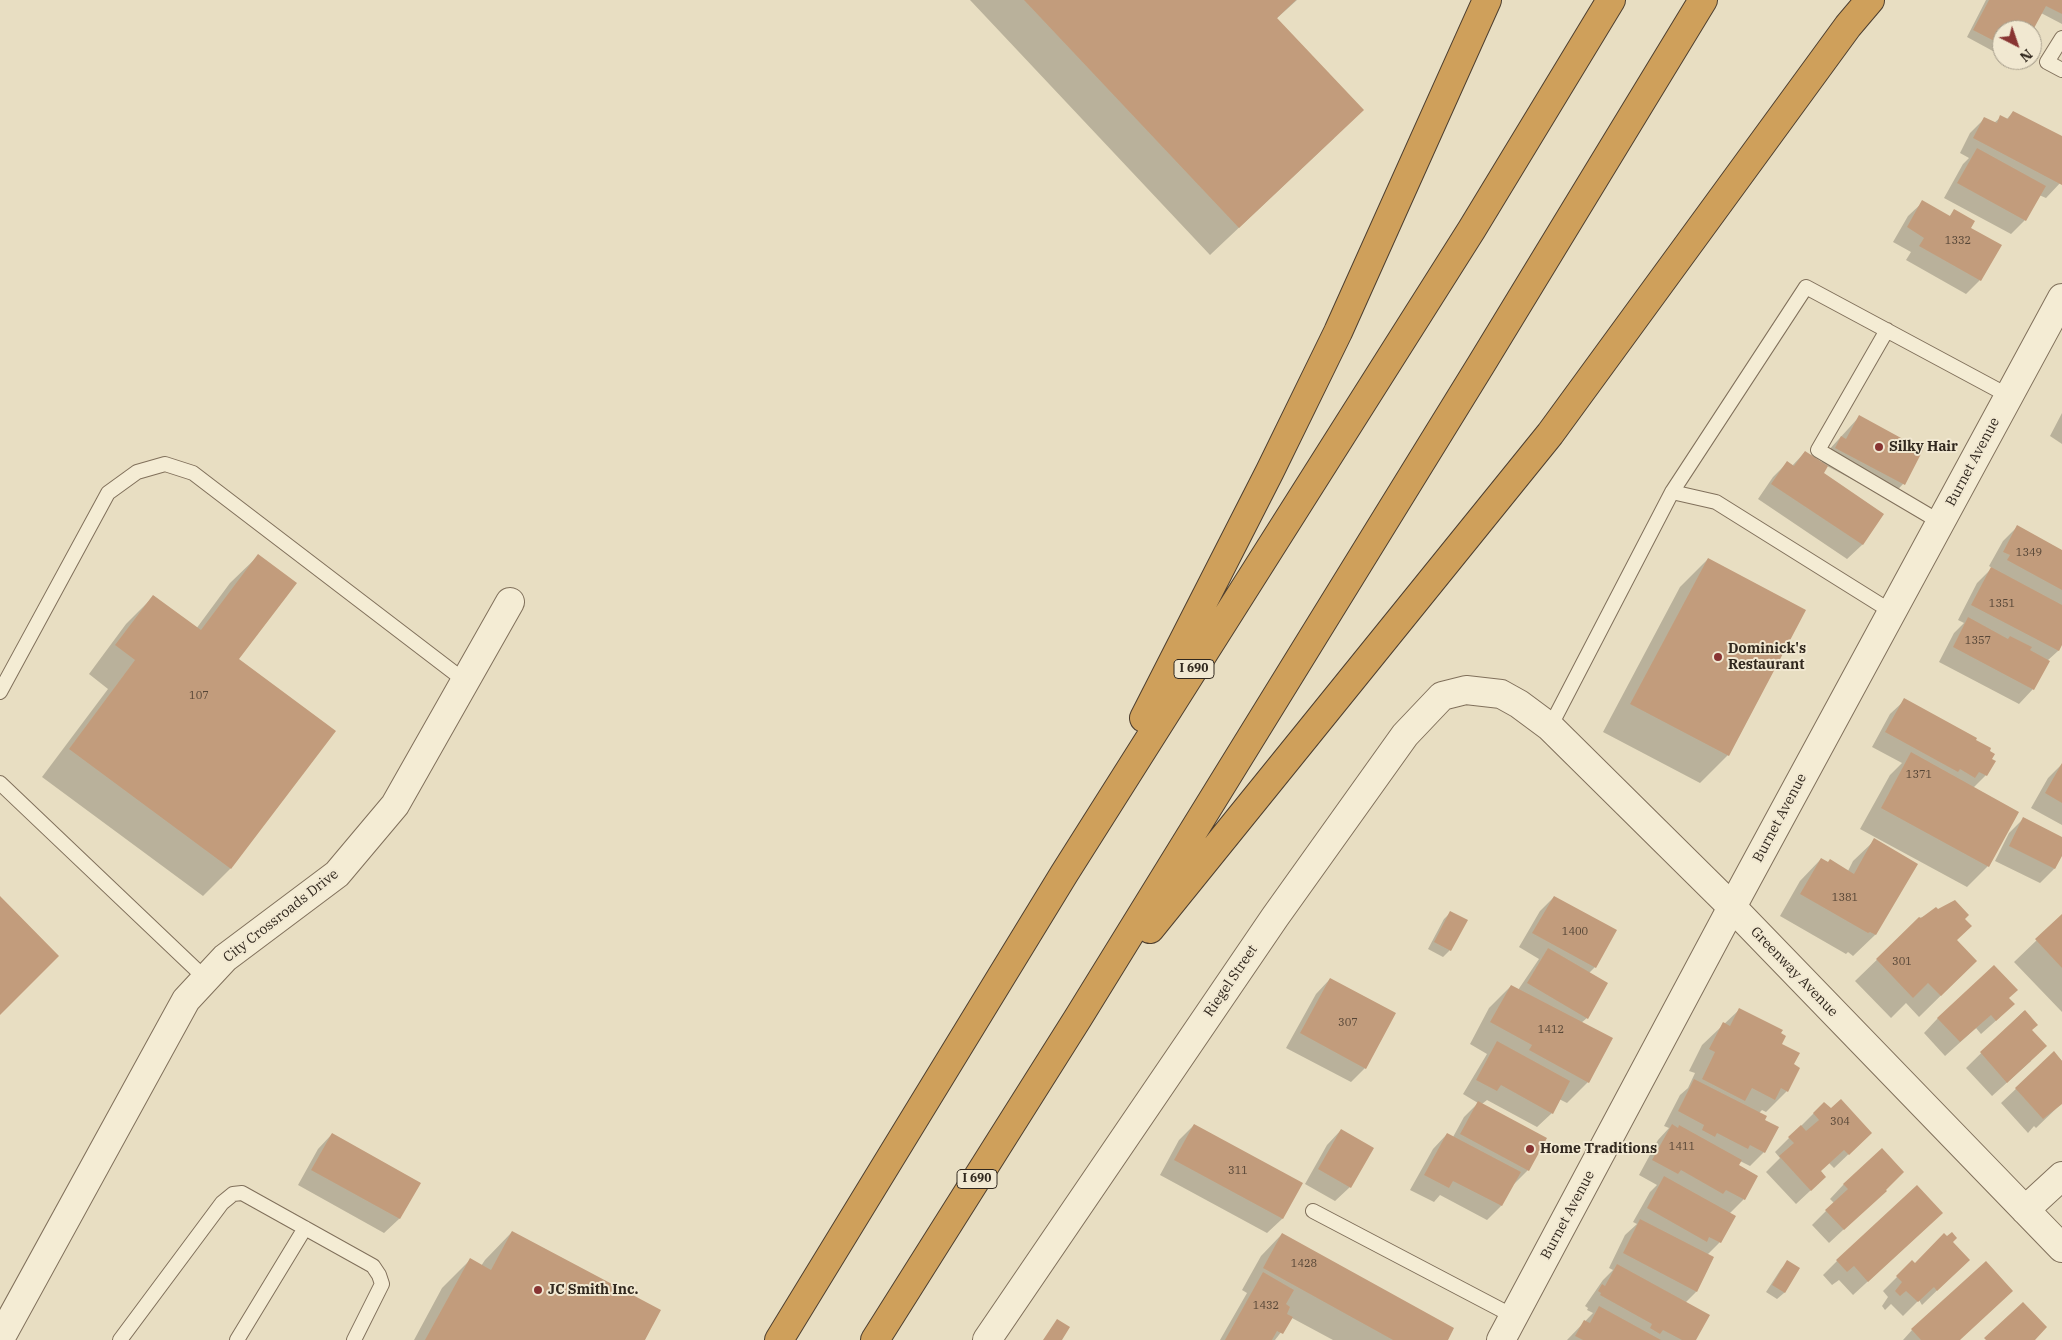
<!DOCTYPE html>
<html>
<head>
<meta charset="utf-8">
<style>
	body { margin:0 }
	#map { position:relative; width:2062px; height:1340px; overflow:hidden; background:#e8dec2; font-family:"IBM Plex Serif",serif }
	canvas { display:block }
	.north { position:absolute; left:1992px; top:20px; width:50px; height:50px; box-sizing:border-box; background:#f1e8d1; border:1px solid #a49b89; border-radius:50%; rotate:139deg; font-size:14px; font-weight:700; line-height:20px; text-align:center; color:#31281e }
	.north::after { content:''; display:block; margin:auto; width:18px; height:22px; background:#883432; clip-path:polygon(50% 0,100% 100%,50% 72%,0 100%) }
</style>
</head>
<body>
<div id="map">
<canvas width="2062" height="1340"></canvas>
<div class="north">N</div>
</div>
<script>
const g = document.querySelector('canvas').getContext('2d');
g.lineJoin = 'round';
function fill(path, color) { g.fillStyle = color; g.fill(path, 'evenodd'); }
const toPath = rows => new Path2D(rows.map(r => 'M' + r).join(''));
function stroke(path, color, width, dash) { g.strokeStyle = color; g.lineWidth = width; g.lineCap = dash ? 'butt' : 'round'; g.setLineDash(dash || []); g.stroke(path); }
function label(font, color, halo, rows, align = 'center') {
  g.font = font + ' "IBM Plex Serif",serif'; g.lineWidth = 4; g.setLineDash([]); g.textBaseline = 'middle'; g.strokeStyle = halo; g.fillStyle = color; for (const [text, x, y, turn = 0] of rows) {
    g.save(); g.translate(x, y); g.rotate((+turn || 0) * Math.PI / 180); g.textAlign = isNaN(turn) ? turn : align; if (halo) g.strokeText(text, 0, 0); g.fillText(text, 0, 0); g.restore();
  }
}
fill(toPath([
	[970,0,1297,0,1276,19,1334,138,1210,255],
	[1986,0,2062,0,2062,24,2041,13,2032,30,2002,30,2002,56,1967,37],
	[2013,112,2062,138,2062,181,2046,198,2039,195,2025,220,2011,234,1944,198,1963,164,1969,158,1960,153,1970,133,1985,118,1994,123,2001,117,2006,120],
	[1923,202,1949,217,1954,211,1970,228,1980,280,1966,294,1906,260,1911,252,1893,242,1908,216],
	[2062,413,2062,444,2050,436],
	[1859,417,1921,450,1903,484,1889,499,1827,466,1822,473,1882,514,1862,545,1847,559,1758,499,1773,477,1787,463,1792,466,1805,452,1821,463,1827,452],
	[2017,527,2062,551,2062,643,2058,651,2047,661,2033,689,2019,704,1939,662,1954,633,1964,623,1958,620,1977,583,1992,568,1989,566,2003,541],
	[258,556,238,659,230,869,203,896,42,777,108,689,89,674,126,624,154,596,196,629,230,583],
	[1708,559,1728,755,1700,783,1603,732,1680,587],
	[1905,700,1974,741,1986,775,1973,788,1988,866,1967,887,1860,829,1890,775,1902,763,1872,747,1890,714],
	[2062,764,2062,825,2031,808,2048,778],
	[2024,818,2062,838,2062,853,2054,869,2040,883,1995,861,2009,833],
	[1875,840,1916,864,1875,935,1853,956,1848,952,1846,954,1780,916,1800,881,1821,859,1848,871,1853,861],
	[1554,897,1615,931,1595,967,1589,973,1587,1018,1581,1023,1588,1082,1567,1103,1559,1099,1552,1113,1537,1127,1487,1100,1482,1104,1545,1138,1528,1170,1513,1185,1501,1206,1487,1220,1440,1195,1434,1202,1410,1190,1433,1149,1447,1134,1453,1137,1464,1117,1478,1103,1463,1094,1487,1054,1470,1044,1489,1008,1511,986,1518,990,1539,959,1519,947,1540,911],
	[1937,911,1963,919,1955,940,1976,961,1919,1017,1906,1003,1891,1018,1855,981,1920,918],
	[1451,912,1450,950,1443,957,1428,949,1444,919],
	[2062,916,2062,1012,2014,962],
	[1330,979,1365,1068,1351,1082,1286,1048,1316,994],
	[2008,998,1999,1018,1981,1034,1976,1028,1945,1056,1924,1033,1938,1018],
	[1740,1009,1780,1045,1792,1065,1787,1091,1766,1112,1762,1110,1759,1113,1764,1121,1764,1152,1750,1166,1740,1161,1738,1165,1757,1176,1744,1199,1729,1214,1720,1242,1707,1255,1713,1258,1696,1292,1685,1303,1694,1340,1567,1340,1593,1313,1587,1310,1588,1308,1585,1306,1603,1280,1613,1270,1609,1268,1625,1235,1637,1224,1633,1222,1650,1192,1657,1185,1639,1175,1658,1140,1669,1128,1664,1126,1680,1095,1688,1088,1695,1073,1689,1071,1702,1045],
	[2024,1011,2030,1031,2031,1061,1992,1096,1966,1068],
	[2054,1053,2062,1061,2062,1103,2036,1128,2034,1126,2028,1133,2001,1103],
	[1814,1113,1856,1147,1834,1168,1829,1163,1820,1171,1825,1177,1796,1204,1766,1172,1780,1158,1775,1152],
	[1194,1125,1301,1183,1282,1219,1267,1233,1160,1175,1179,1140],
	[1341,1130,1350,1187,1335,1201,1305,1184,1327,1145],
	[332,1134,419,1183,399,1219,384,1233,298,1185,318,1149],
	[1844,1184,1885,1191,1829,1243,1812,1225,1834,1203,1830,1199],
	[1927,1227,1853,1295,1839,1280,1832,1285,1823,1275,1837,1261],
	[512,1232,643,1340,414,1340,442,1288,470,1260,481,1266,485,1260],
	[1282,1234,1446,1340,1333,1340,1292,1318,1275,1340,1220,1340,1247,1293,1242,1290,1261,1256],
	[1947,1238,1952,1242,1954,1274,1922,1305,1919,1300,1903,1316,1891,1304,1885,1310,1882,1306,1888,1297,1883,1291,1912,1262,1914,1265],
	[1788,1262,1798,1269,1784,1293,1777,1299,1766,1292,1781,1269],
	[1912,1330,1959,1340,1903,1340]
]), '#0003');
fill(toPath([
	[1024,0,1296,0,1277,18,1364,110,1239,228],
	[1989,0,2062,0,2062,14,2046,6,2033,30,2002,30,2002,45,1973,30],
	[2013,111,2062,136,2062,185,1973,138,1984,117,1997,123,2000,115,2008,119],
	[1977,148,2046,186,2026,221,1957,183],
	[1922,200,1950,216,1954,209,1975,221,1971,228,2002,245,1981,281,1919,246,1924,238,1907,227],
	[1859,415,1923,450,1905,485,1835,448,1841,436,1846,439],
	[1805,451,1828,466,1824,473,1884,514,1863,545,1771,484,1787,461,1794,466],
	[2017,525,2062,550,2062,590,2007,560,2010,555,2003,552],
	[258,554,297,583,239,659,336,731,231,869,69,749,135,660,115,645,153,595,201,630],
	[1708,558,1806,610,1729,756,1630,704],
	[1991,567,2062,605,2062,645,2059,651,1971,605],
	[1968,617,2008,639,2010,636,2032,647,2030,650,2050,661,2034,690,1953,647],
	[1904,698,1977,738,1976,740,1991,748,1990,751,1995,754,1992,759,1996,761,1987,776,1979,772,1975,778,1960,769,1958,772,1885,732],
	[1911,752,2019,812,1989,867,1881,808],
	[2062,763,2062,803,2045,793],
	[2023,817,2062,837,2062,856,2055,869,2009,846],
	[1874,838,1918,864,1876,935,1870,932,1868,933,1800,894,1821,858,1828,862,1830,859,1854,874],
	[0,896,59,956,0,1015],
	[1554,896,1617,930,1596,968,1532,933],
	[1955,900,1969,915,1965,919,1972,926,1957,940,1977,961,1941,996,1928,983,1913,998,1876,959,1919,917,1921,918,1936,907,1938,909],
	[1450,911,1468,920,1451,951,1434,942],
	[2062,914,2062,968,2035,939],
	[1548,948,1608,983,1588,1019,1527,983],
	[1994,965,2018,990,2009,998,2015,1004,1996,1021,1991,1015,1960,1042,1937,1018],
	[1330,978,1396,1013,1366,1069,1300,1033],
	[1511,985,1613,1038,1589,1083,1529,1050,1532,1045,1490,1022],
	[1739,1008,1783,1030,1781,1033,1786,1036,1782,1044,1800,1053,1794,1064,1800,1068,1788,1092,1781,1088,1775,1100,1752,1088,1745,1101,1702,1079,1715,1052,1709,1049,1723,1022,1730,1026],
	[2025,1010,2038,1025,2032,1030,2047,1046,2007,1083,1980,1052],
	[1497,1041,1570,1081,1553,1114,1501,1085,1497,1091,1476,1080],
	[2054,1051,2062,1061,2062,1104,2043,1119,2015,1088],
	[1694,1079,1767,1116,1765,1120,1779,1127,1765,1153,1750,1145,1748,1149,1717,1133,1715,1137,1702,1130,1704,1125,1678,1111],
	[1841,1099,1872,1133,1849,1155,1844,1150,1821,1171,1826,1177,1811,1191,1779,1156,1794,1143,1788,1137,1801,1125,1806,1131,1819,1120,1813,1113,1824,1102,1831,1108],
	[1478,1101,1547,1138,1529,1171,1460,1134],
	[1194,1124,1303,1183,1283,1219,1174,1160],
	[1672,1124,1678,1128,1679,1125,1742,1160,1739,1165,1758,1176,1745,1200,1726,1190,1723,1194,1681,1170,1678,1174,1652,1160],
	[1341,1129,1374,1148,1351,1188,1318,1169],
	[332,1133,421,1183,400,1219,311,1170],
	[1447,1133,1521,1172,1502,1206,1453,1181,1449,1188,1424,1175],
	[1882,1148,1904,1172,1886,1190,1887,1191,1844,1230,1825,1210,1848,1189,1843,1184],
	[1664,1176,1736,1216,1721,1243,1709,1237,1707,1242,1647,1208],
	[1917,1185,1943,1213,1868,1282,1854,1266,1847,1272,1836,1260],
	[1640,1219,1714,1257,1697,1292,1623,1253],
	[512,1231,661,1310,645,1340,425,1340,470,1258,491,1270],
	[1952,1232,1957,1238,1953,1242,1970,1260,1937,1291,1934,1287,1918,1302,1906,1291,1900,1296,1895,1291,1902,1282,1896,1276,1912,1260,1915,1263,1944,1233,1947,1236],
	[1282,1233,1454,1328,1448,1340,1393,1340,1263,1268],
	[1787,1260,1800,1268,1785,1293,1772,1285],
	[1986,1261,2013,1291,1960,1340,1921,1340,1911,1329],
	[1617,1264,1710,1315,1696,1340,1682,1340,1663,1330,1660,1334,1650,1328,1652,1324,1600,1295,1601,1293,1598,1291,1602,1284,1605,1286],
	[1263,1272,1294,1290,1286,1304,1290,1307,1287,1314,1293,1317,1283,1334,1277,1331,1272,1340,1225,1340],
	[2023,1302,2047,1327,2035,1340,1986,1340,1984,1338],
	[1599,1306,1661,1340,1583,1340,1575,1336,1584,1320,1590,1323],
	[1057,1319,1070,1327,1062,1340,1043,1340]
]), '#c29c7c');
const service = toPath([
	[2062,38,2047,62,2062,70],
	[1887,330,1818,450,1940,522],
	[1672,492,1716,502,1892,612],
	[0,692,108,493,137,472,165,464,193,473,465,681],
	[1550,727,1672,492,1806,287,2009,396],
	[0,783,206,979],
	[1313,1211,1513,1316],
	[120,1340,222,1203,233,1194,242,1193,373,1266,379,1275,382,1284,354,1340],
	[237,1340,305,1228]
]);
const minor = toPath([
	[2025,1210,2062,1176],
	[0,1339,186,1000,225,958,337,874,395,805,510,602],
	[987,1340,1275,917,1405,735,1442,696,1466,690,1501,694,1519,704,1550,727,1732,907,2062,1248]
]);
const tertiary = toPath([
	[1501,1340,1732,907,2062,298]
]);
const motorway = toPath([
	[1144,718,1270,471,1338,332,1487,0],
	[1150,929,1550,434,1848,26,1870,0],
	[779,1340,1064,874,1472,229,1611,0],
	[875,1340,1078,1018,1482,363,1703,0]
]);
stroke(service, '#80705b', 16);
stroke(minor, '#80705b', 30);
stroke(tertiary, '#80705b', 30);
stroke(motorway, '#4e3f2f', 30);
stroke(service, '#f4ecd4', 14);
stroke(minor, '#f4ecd4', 28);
stroke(tertiary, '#f4ecd4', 28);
stroke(motorway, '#cfa05b', 28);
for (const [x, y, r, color] of [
	[1879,447,5,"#883432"],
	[1718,657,5,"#883432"],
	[1530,1149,5,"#883432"],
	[538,1290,5,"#883432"]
]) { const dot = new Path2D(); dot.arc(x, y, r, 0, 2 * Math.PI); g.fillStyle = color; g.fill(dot); stroke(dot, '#f1e8d1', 2); }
label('11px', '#554536', null, [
	["1332",1958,241],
	["1349",2029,553],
	["1351",2002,604],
	["1357",1978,641],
	["107",199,696],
	["1371",1919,775],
	["1381",1845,898],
	["1400",1575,932],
	["301",1902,962],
	["307",1348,1023],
	["1412",1551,1030],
	["304",1840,1122],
	["1411",1682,1147],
	["311",1238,1171],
	["1428",1304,1264],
	["1432",1266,1306]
]);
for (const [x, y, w] of [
	[1194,669,40],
	[977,1179,40]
]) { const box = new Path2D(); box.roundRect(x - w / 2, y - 9.5, w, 19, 4); g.fillStyle = '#f1e8d1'; g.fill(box); stroke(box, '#31281e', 1); }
label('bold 12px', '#31281e', null, [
	["I 690",1194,669],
	["I 690",977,1179]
]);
label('bold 14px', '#31281e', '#f1e8d1', [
	["Silky Hair",1889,447],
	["Dominick's",1728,649],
	["Restaurant",1728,665],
	["Home Traditions",1540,1149],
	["JC Smith Inc.",548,1290]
], 'left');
label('14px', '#31281e', '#f1e8d1', [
	["Burnet Avenue",1973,462,-62],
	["Burnet Avenue",1780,818,-62],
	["City Crossroads Drive",281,916,-38],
	["Greenway Avenue",1794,972,46],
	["Riegel Street",1231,981,-56],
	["Burnet Avenue",1568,1215,-62]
]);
</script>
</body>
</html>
